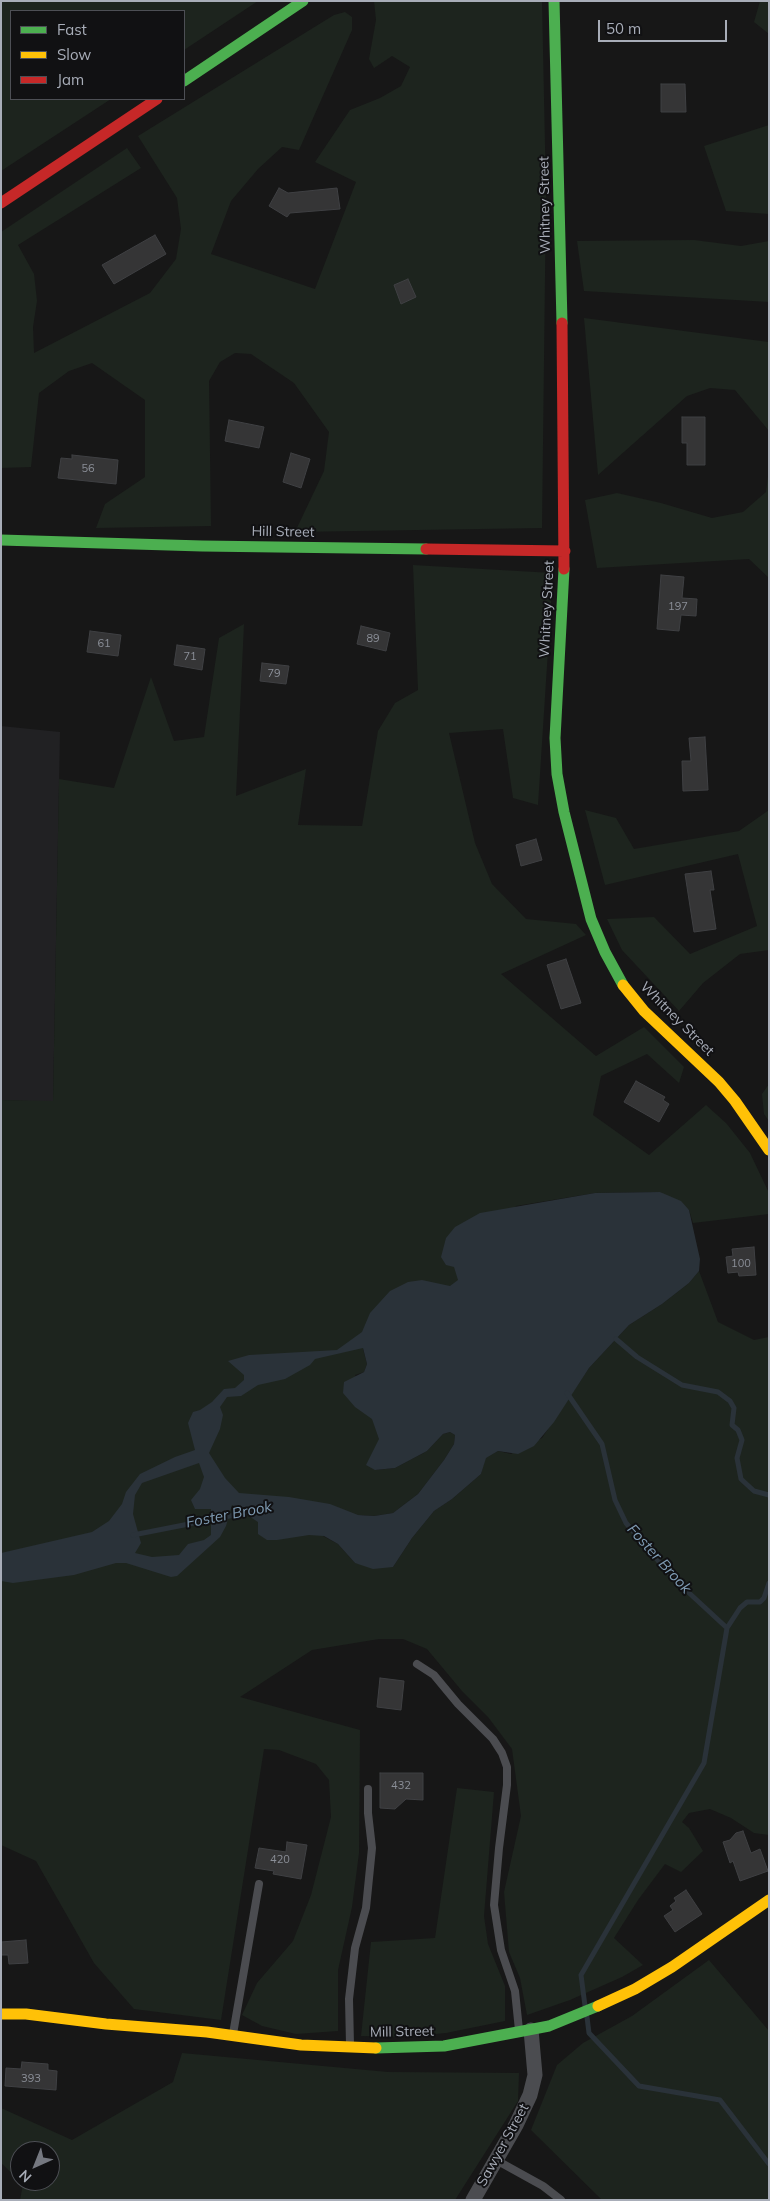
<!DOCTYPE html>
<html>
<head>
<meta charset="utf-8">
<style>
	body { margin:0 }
	#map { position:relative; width:770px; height:2201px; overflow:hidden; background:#171717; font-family:Mulish,sans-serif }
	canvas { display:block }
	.frame { position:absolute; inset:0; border:2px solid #a8adb8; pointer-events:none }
	.legend { position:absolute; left:10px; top:10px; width:175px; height:90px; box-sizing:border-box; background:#111113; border:1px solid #4d4f55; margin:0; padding:6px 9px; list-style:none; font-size:15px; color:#a8adb8 }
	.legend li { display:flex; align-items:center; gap:10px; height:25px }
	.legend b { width:25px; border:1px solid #4d4f55 }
	.north { position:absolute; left:10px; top:2141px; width:50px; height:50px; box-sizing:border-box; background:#111113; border:1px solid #4d4f55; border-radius:50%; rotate:224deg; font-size:14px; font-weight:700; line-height:20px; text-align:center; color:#a8adb8 }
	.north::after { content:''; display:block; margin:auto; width:18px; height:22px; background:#757880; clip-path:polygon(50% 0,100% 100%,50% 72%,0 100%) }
	.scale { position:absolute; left:598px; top:20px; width:129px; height:22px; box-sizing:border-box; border:2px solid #a8adb8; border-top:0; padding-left:6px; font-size:15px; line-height:18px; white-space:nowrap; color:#a8adb8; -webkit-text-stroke:4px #111113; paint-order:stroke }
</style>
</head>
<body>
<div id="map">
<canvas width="770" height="2201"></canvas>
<div class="frame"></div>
<ul class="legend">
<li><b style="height:6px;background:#4caf50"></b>Fast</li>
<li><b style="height:6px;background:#ffc107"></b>Slow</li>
<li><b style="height:6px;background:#c62828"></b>Jam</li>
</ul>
<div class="north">N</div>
<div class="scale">50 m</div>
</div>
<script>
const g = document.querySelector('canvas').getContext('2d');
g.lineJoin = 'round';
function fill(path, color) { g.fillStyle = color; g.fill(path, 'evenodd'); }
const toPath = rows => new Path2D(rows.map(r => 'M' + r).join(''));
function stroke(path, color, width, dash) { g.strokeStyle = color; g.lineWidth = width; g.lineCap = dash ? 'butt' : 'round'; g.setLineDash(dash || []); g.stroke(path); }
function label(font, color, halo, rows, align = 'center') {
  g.font = font + ' Mulish,sans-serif'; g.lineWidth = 4; g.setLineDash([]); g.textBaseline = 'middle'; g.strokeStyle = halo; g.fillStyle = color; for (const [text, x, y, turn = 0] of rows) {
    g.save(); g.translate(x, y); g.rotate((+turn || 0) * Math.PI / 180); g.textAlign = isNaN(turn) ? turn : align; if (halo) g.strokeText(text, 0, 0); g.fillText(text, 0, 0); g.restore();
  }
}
fill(toPath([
	[1,726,60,732,53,1102,1,1100]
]), '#212123');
fill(toPath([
	[1,1,258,1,184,50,184,11,11,11,11,99,111,99,1,171],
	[374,1,542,1,546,193,542,528,295,532,324,471,329,432,294,383,251,354,235,353,220,362,209,381,211,526,96,528,105,504,145,477,145,400,92,363,69,371,39,393,31,467,1,468,1,232,127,148,141,168,18,245,34,274,37,301,33,327,34,353,150,293,176,259,181,229,177,198,138,136,334,15,345,12,352,17,352,30,299,150,282,147,258,169,231,201,211,254,315,289,356,182,315,162,350,110,380,98,401,86,410,67,392,56,374,68,369,59,376,20],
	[760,1,769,1,769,34,754,22],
	[769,125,769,214,726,211,704,146],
	[694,240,741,246,769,241,769,302,584,291,577,241],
	[584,318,769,342,769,431,735,390,710,388,687,396,598,475],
	[769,468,769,578,749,559,597,568,585,500,617,493,661,503,712,518,743,512,766,492],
	[413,565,553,573,538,805,513,798,503,729,449,733,475,843,492,884,526,919,576,924,586,935,501,974,596,1056,644,1027,684,1067,679,1083,647,1054,601,1076,593,1115,649,1155,706,1105,726,1123,750,1153,769,1193,769,1214,693,1223,689,1210,660,1192,595,1193,516,1206,466,1274,459,1311,363,1349,367,1364,364,1372,355,1375,384,1428,376,1470,395,1468,427,1451,443,1434,450,1432,455,1435,454,1444,444,1460,418,1494,393,1513,374,1516,358,1515,323,1536,338,1544,355,1563,393,1567,412,1538,434,1511,452,1499,481,1474,485,1458,498,1451,511,1454,542,1438,589,1368,629,1325,662,1304,689,1283,699,1271,718,1322,754,1340,769,1337,769,1835,754,1833,731,1818,710,1809,689,1813,682,1822,689,1828,703,1851,681,1872,665,1864,638,1900,614,1938,643,1965,622,1977,570,2000,527,2015,520,1978,509,1952,504,1892,521,1816,512,1749,488,1717,462,1691,427,1649,403,1639,379,1639,312,1650,240,1697,360,1730,359,1853,352,1907,338,1970,338,2031,296,2034,262,2026,242,2015,257,1983,293,1941,311,1895,331,1817,329,1780,316,1764,279,1750,264,1749,221,2020,134,2009,94,1963,36,1861,1,1845,1,1100,53,1101,59,779,114,788,151,677,174,741,204,737,219,638,244,624,236,796,306,769,298,825,362,826,378,731,395,703,418,690],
	[585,810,616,818,634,849,739,831,769,810,769,950,740,954,703,983,679,1011,622,950,607,919,654,917,690,954,757,926,738,854,605,885],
	[769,1084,769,1121,764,1114,762,1094],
	[457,1788,494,1792,484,1916,488,1944,505,1986,505,2021,446,2033,402,2037,361,2036,371,1942,435,1938],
	[709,1960,769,2031,769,2200,602,2200,531,2130,557,2065,583,2043,632,2016],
	[182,2053,388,2072,519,2073,518,2101,455,2200,20,2200,23,2184,1,2163,1,2108,72,2140,173,2082],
	[20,2151,50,2151,50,2181,20,2181]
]), '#1d241e');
fill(toPath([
	[660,1192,681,1201,689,1210,700,1259,699,1271,689,1283,662,1304,629,1325,616,1339,589,1368,554,1422,534,1446,518,1454,498,1451,486,1458,481,1474,452,1499,434,1511,412,1538,393,1567,373,1569,355,1563,338,1544,324,1536,309,1535,277,1540,267,1540,258,1534,258,1522,232,1505,226,1526,220,1537,177,1576,171,1577,126,1563,116,1563,74,1575,13,1583,1,1581,1,1553,92,1532,109,1521,122,1504,126,1492,140,1474,175,1457,195,1450,188,1423,193,1412,200,1410,212,1402,224,1389,235,1388,244,1380,244,1375,228,1361,249,1355,337,1350,362,1332,370,1313,390,1291,408,1282,422,1280,450,1286,458,1280,454,1267,446,1265,441,1257,446,1238,455,1227,480,1213,595,1193],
	[363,1348,367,1364,364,1372,344,1382,343,1393,355,1407,372,1419,379,1439,366,1465,375,1470,395,1468,427,1451,443,1434,450,1432,455,1435,454,1444,444,1460,418,1494,393,1513,374,1516,358,1515,330,1504,289,1497,239,1493,225,1478,209,1453,220,1429,223,1415,220,1407,227,1397,241,1396,258,1385,285,1379,310,1365,315,1359],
	[199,1463,204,1477,200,1489,191,1500,195,1509,211,1509,211,1535,204,1540,188,1544,179,1555,152,1557,135,1553,141,1543,133,1514,135,1495,142,1483]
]), '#2a3239');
stroke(toPath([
	[616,1339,637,1357,682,1385,718,1392,730,1401,734,1408,732,1425,738,1430,742,1440,737,1458,741,1479,754,1491,769,1495],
	[567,1393,602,1444,615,1500,626,1523,674,1579,727,1628,704,1763,581,1975,585,2006],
	[133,1535,250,1512],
	[727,1628,740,1608,747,1602,760,1602,764,1598,769,1583],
	[587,2017,589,2033,639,2086,720,2100,769,2164]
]), '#2a3239', 5);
const building = toPath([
	[661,84,685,84,686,112,661,112,661,84],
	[279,188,288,193,337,188,340,209,290,213,287,217,269,206,279,188],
	[155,235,166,254,114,284,102,265,155,235],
	[408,279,416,297,401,304,394,285,408,279],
	[682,417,705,417,705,465,687,465,687,443,682,443,682,417],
	[229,420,264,427,259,448,225,441,229,420],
	[291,453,310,459,301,488,283,482,291,453],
	[72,455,118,460,116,484,58,478,61,458,72,459,72,455],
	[661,575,684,577,682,598,697,599,696,616,681,615,679,631,657,629,661,575],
	[361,626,390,633,386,651,357,644,361,626],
	[90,631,121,635,118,656,87,652,90,631],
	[177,645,205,649,202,670,174,665,177,645],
	[262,663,289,666,286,684,260,681,262,663],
	[705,737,708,790,683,791,682,761,691,761,689,738,705,737],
	[536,839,542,860,521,866,516,845,536,839],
	[711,871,714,890,710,890,716,929,694,932,685,874,711,871],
	[566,959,581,1003,561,1009,547,965,566,959],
	[636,1081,665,1097,663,1100,669,1104,659,1122,624,1102,636,1081],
	[754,1247,756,1275,739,1276,738,1272,728,1273,726,1257,733,1256,732,1249,754,1247],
	[380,1678,404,1681,401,1710,377,1707,380,1678],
	[380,1773,423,1773,423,1800,406,1799,395,1809,380,1808,380,1773],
	[743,1831,751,1853,760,1849,768,1871,740,1881,733,1861,730,1863,723,1842,730,1840,736,1833,743,1831],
	[287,1842,307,1845,301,1879,273,1874,274,1871,255,1868,259,1848,286,1852,287,1842],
	[686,1890,702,1914,675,1932,664,1916,673,1910,670,1906,676,1901,674,1898,686,1890],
	[26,1940,28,1963,9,1964,8,1955,1,1955,1,1942,26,1940],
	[22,2062,48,2064,48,2070,57,2071,56,2090,5,2086,6,2068,21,2069,22,2062]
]);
fill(building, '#353536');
stroke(building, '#3f4043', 1);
stroke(toPath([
	[417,1664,434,1675,458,1704,493,1739,502,1753,507,1767,507,1785,499,1848,494,1905,501,1950,515,1991,519,2030],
	[233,2034,259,1884],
	[350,2045,349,1999,355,1948,366,1908,372,1848,368,1813,368,1789],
	[496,2160,543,2186,561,2200]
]), '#4b4c50', 8);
stroke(toPath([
	[473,2200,516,2125,530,2095,535,2075,531,2030]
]), '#4b4c50', 15);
stroke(toPath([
	[554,1,562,323],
	[184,81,303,1],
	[1,540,202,546,426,549],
	[564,569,555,738,557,774,564,812,591,919,605,952,623,985],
	[376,2048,444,2046,549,2026,598,2006]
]), '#4caf50', 11);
stroke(toPath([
	[623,985,644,1011,719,1082,735,1101,769,1150],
	[598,2006,635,1989,672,1967,769,1900],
	[1,2014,26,2014,106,2024,207,2032,301,2045,376,2048]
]), '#ffc107', 11);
stroke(toPath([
	[1,203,157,99],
	[562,323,564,569],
	[426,549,565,551]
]), '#c62828', 11);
label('11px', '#8b8f98', null, [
	["56",88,469],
	["197",678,607],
	["89",373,639],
	["61",104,644],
	["71",190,657],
	["79",274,674],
	["100",741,1264],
	["432",401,1786],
	["420",280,1860],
	["393",31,2079]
]);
label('14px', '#a8adb8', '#111113', [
	["Whitney Street",545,205,-91],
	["Hill Street",283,532,1],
	["Whitney Street",547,609,-87],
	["Whitney Street",677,1019,45],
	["Mill Street",402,2032,-1],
	["Sawyer Street",503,2145,-61]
]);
label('italic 15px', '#7f9bb3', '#111113', [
	["Foster Brook",229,1515,-11],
	["Foster Brook",659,1559,48]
]);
</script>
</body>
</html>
